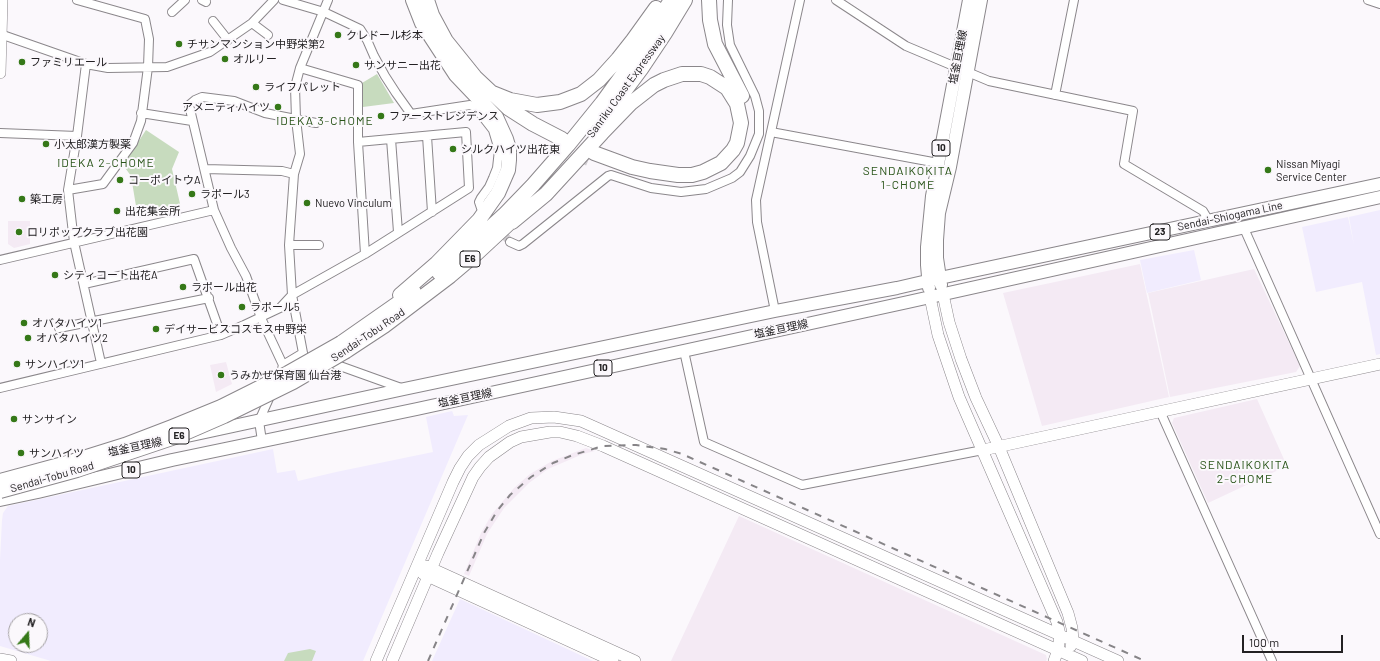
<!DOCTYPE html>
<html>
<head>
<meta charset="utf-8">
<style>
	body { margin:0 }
	#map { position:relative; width:1380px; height:661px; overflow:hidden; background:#fbf8fc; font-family:Barlow,sans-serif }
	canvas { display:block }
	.north { position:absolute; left:8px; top:613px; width:40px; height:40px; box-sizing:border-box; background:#fbf8fc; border:1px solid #a5a2a5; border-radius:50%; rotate:19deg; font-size:11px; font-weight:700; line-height:16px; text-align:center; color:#232123 }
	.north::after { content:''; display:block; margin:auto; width:14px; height:18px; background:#357818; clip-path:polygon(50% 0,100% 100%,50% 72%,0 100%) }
	.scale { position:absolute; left:1242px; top:635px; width:101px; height:18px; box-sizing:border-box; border:2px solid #232123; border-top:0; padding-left:5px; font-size:12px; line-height:14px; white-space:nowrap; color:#232123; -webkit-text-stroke:3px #fbf8fc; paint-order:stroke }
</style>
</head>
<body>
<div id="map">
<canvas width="1380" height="661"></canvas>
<div class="north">N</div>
<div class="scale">100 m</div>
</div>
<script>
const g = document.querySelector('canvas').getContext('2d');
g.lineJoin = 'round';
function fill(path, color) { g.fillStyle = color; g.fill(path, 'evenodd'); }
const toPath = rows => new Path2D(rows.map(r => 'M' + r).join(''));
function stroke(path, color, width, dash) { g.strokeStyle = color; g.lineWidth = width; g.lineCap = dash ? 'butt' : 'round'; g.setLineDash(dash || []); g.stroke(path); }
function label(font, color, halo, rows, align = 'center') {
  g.font = font + ' Barlow,"Noto Sans JP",sans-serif'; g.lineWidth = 4; g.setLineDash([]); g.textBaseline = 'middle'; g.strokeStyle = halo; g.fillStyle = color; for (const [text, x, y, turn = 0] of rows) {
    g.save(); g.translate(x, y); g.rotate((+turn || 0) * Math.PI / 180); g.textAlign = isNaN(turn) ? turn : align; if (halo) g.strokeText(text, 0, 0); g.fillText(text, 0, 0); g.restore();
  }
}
fill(toPath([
	[1380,210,1380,354,1376,355,1362,282,1316,292,1302,227,1348,217,1354,245,1349,217],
	[1194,250,1201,280,1147,293,1140,260],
	[452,411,454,416,468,415,363,661,51,661,0,646,0,560,2,520,3,513,8,506,273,449,277,473,295,470,298,481,336,472,433,452,426,417],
	[16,621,40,621,40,645,16,645],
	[460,599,593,661,432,661]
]), '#f1ecfe');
fill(toPath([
	[8,221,30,221,30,244,14,248,8,244],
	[1140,264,1169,397,1042,426,1003,293],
	[1254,269,1300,366,1296,372,1170,397,1148,293],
	[226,362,232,384,216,392,210,365],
	[1257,399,1287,466,1208,503,1172,423,1174,418],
	[586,448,595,451,583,454,548,469,529,483,504,508,487,534,469,576,464,574,481,533,492,514,514,488,530,474,552,461],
	[739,516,1046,655,1047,659,1046,661,671,661]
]), '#f4eaf4');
fill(toPath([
	[377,74,394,103,363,107,362,83],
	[146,130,179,152,172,169,181,208,138,218,131,176,123,165],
	[310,649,316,651,312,661,284,661,288,653]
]), '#c7dbbe');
stroke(toPath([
	[482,209,510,242]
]), '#d0cdd1', 8, [8, 4]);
stroke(toPath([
	[558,145,589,159]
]), '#d0cdd1', 14, [14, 7]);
const street = toPath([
	[202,0,206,2],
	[283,0,324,12,360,29,367,40,374,56,385,76,396,93,411,114,470,105,475,107,493,130,499,150,497,168,493,178,489,187,481,198,479,202,481,208],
	[836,0,906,46,989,81,1133,111,1124,164,1203,211,1209,221],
	[1368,0,1380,4],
	[172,12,185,0],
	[213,21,228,40],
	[252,23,268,35],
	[0,34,86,64,108,68,167,67,210,52,252,23,274,0],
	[86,64,77,136,68,190,74,242,101,363],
	[300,68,358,85,358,142,365,254],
	[1055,95,1074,0],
	[141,113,192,121],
	[771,132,938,163],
	[0,133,77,136],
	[427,136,432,212],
	[391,139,398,232],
	[205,169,282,171,294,174],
	[68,190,103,184,133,143,141,121,148,67,149,39,145,19,77,0],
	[1243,226,1380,534],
	[510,242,519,246,523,244,608,176,611,175,651,188,681,192,706,189,732,178,740,172,750,156,759,134,759,111,755,96,730,45,727,25,728,0],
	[289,245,319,245],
	[0,260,214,210],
	[84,284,194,259,221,335],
	[775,311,757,222,756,200,800,0],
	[59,328,209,298],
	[684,351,704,442,802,485,983,450],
	[303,353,292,295,289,245,294,174,300,154,296,119,295,87,300,68,328,0],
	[326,361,404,389],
	[283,365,261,318,246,276,231,248,214,210,189,105,195,100,202,97,234,101,265,113,316,123],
	[282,369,283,365,303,353],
	[0,388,221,335,244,325,280,308,292,295,365,254,469,188,466,132,358,142],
	[1160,411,1272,661],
	[262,441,259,421,271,394]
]);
const secondary = toPath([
	[0,73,2,0],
	[943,294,949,322,961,359,976,398,999,447,1068,613,1072,628,1073,641,1071,646],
	[930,297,938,335,959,397,1057,622,1060,635,1058,650,1054,661],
	[983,450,1380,364],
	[426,566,635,661],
	[423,574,613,661],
	[0,659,11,661],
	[376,661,453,482,460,468,468,456,479,445,509,426,531,418,554,417,581,421,599,429,1118,661],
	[392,661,438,553,473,477,480,467,489,457,510,442,521,437,550,432,560,432,577,436,603,446,1082,661]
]);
const primary = toPath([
	[941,285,937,258,937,240,939,213,950,167,981,0],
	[929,288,927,265,927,247,932,196,969,0],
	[187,436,404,389,775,311,897,288,940,278,1380,184],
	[0,500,38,492,172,460,417,409,908,302,1380,197]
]);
const highway = toPath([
	[427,0,432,15,446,41,475,77,508,108,533,124,562,139],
	[709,0,710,20,715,44,742,96],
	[490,92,510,100,537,105,560,102,581,94,599,80,618,59,633,40,656,8],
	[600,124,641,69,665,33,685,0],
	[512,222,546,194,602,133,631,103,654,85,664,80,682,74,701,74,710,77,727,88,737,104,741,123,737,143,733,150,721,163,703,172,692,175,678,175,650,171,632,167,594,153],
	[439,273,469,247,504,215,533,185,568,145,602,103,631,63,671,0],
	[400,295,437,263,479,220,498,193,508,170,509,160,509,149,506,139,496,117,456,75,422,23,413,0],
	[341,343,414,292],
	[346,351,384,326,450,276,476,254,518,215]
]);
stroke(street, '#8b878b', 10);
stroke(secondary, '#8b878b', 12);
stroke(primary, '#8b878b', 14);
stroke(highway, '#8b878b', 16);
stroke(street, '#fff', 8);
stroke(secondary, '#fff', 11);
stroke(primary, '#fff', 12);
stroke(highway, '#fff', 14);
stroke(toPath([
	[428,661,484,533,497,511,510,495,531,477,553,463,573,455,603,446,636,445,665,449,682,454,1145,661]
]), '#868487', 2, [7, 7]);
const highwayBridge = toPath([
	[0,481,74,461,125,445,172,427,221,407,255,390,288,373,341,343],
	[0,491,77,470,178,436,224,416,293,382,346,351]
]);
stroke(highwayBridge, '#8b878b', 16, []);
stroke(highwayBridge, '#fff', 14);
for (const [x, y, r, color] of [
	[338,35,4,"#357818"],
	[179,44,4,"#357818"],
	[225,59,4,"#357818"],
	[22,62,4,"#357818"],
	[356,65,4,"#357818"],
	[256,87,4,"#357818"],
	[278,107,4,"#357818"],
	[381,116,4,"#357818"],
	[46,144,4,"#357818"],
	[453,149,4,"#357818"],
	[1268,170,4,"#357818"],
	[120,180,4,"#357818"],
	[192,194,4,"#357818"],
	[22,199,4,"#357818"],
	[307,203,4,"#357818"],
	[117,211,4,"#357818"],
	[19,232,4,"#357818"],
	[55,275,4,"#357818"],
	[183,287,4,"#357818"],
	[242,307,4,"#357818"],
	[24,323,4,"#357818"],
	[156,329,4,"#357818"],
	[28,338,4,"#357818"],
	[17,364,4,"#357818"],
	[221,375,4,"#357818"],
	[14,419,4,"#357818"],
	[21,453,4,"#357818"]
]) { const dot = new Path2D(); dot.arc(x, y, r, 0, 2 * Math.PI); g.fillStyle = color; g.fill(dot); stroke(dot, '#fbf8fc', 1.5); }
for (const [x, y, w] of [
	[941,148,18],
	[1160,232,20],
	[470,259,20],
	[603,368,18],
	[179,436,20],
	[131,470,18]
]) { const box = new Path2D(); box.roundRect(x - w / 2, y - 8, w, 16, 3); g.fillStyle = '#fbf8fc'; g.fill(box); stroke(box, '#232123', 1); }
label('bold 10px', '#232123', null, [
	["10",941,148],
	["23",1160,232],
	["E6",470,259],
	["10",603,368],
	["E6",179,436],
	["10",131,470]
]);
label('11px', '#232123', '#fbf8fc', [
	["クレドール杉本",346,35],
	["チサンマンション中野栄第2",187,44],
	["オルリー",233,59],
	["ファミリエール",30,62],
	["サンサニー出花",364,65],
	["ライフパレット",264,87],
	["アメニティハイツ",270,107,"right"],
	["ファーストレジデンス",389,116],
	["小太郎漢方製薬",54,144],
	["シルクハイツ出花東",461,149],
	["Nissan Miyagi",1276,164],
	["Service Center",1276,177],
	["コーポイトウA",128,180],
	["ラポール3",200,194],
	["築工房",30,199],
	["Nuevo Vinculum",315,203],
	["出花集会所",125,211],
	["ロリポップクラブ出花園",27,232],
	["シティコート出花A",63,275],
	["ラポール出花",191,287],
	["ラポール5",250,307],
	["オバタハイツ1",32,323],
	["デイサービスコスモス中野栄",164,329],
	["オバタハイツ2",36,338],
	["サンハイツ1",25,364],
	["うみかぜ保育園 仙台港",229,375],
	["サンサイン",22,419],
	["サンハイツ",29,453]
], 'left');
label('11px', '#232123', '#fbf8fc', [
	["塩釜亘理線",958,57,-79],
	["Sanriku Coast Expressway",626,86,-54],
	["Sendai-Shiogama Line",1230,216,-12],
	["塩釜亘理線",781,329,-12],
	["Sendai-Tobu Road",368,335,-34],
	["塩釜亘理線",465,398,-12],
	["塩釜亘理線",135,447,-12],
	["Sendai-Tobu Road",52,477,-16]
]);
g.letterSpacing = '1px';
label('12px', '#295419', '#fbf8fc', [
	["IDEKA 3-CHOME",325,121],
	["IDEKA 2-CHOME",106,163],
	["SENDAIKOKITA",908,171],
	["1-CHOME",908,185],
	["SENDAIKOKITA",1245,465],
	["2-CHOME",1245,479]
]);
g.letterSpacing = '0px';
</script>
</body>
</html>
